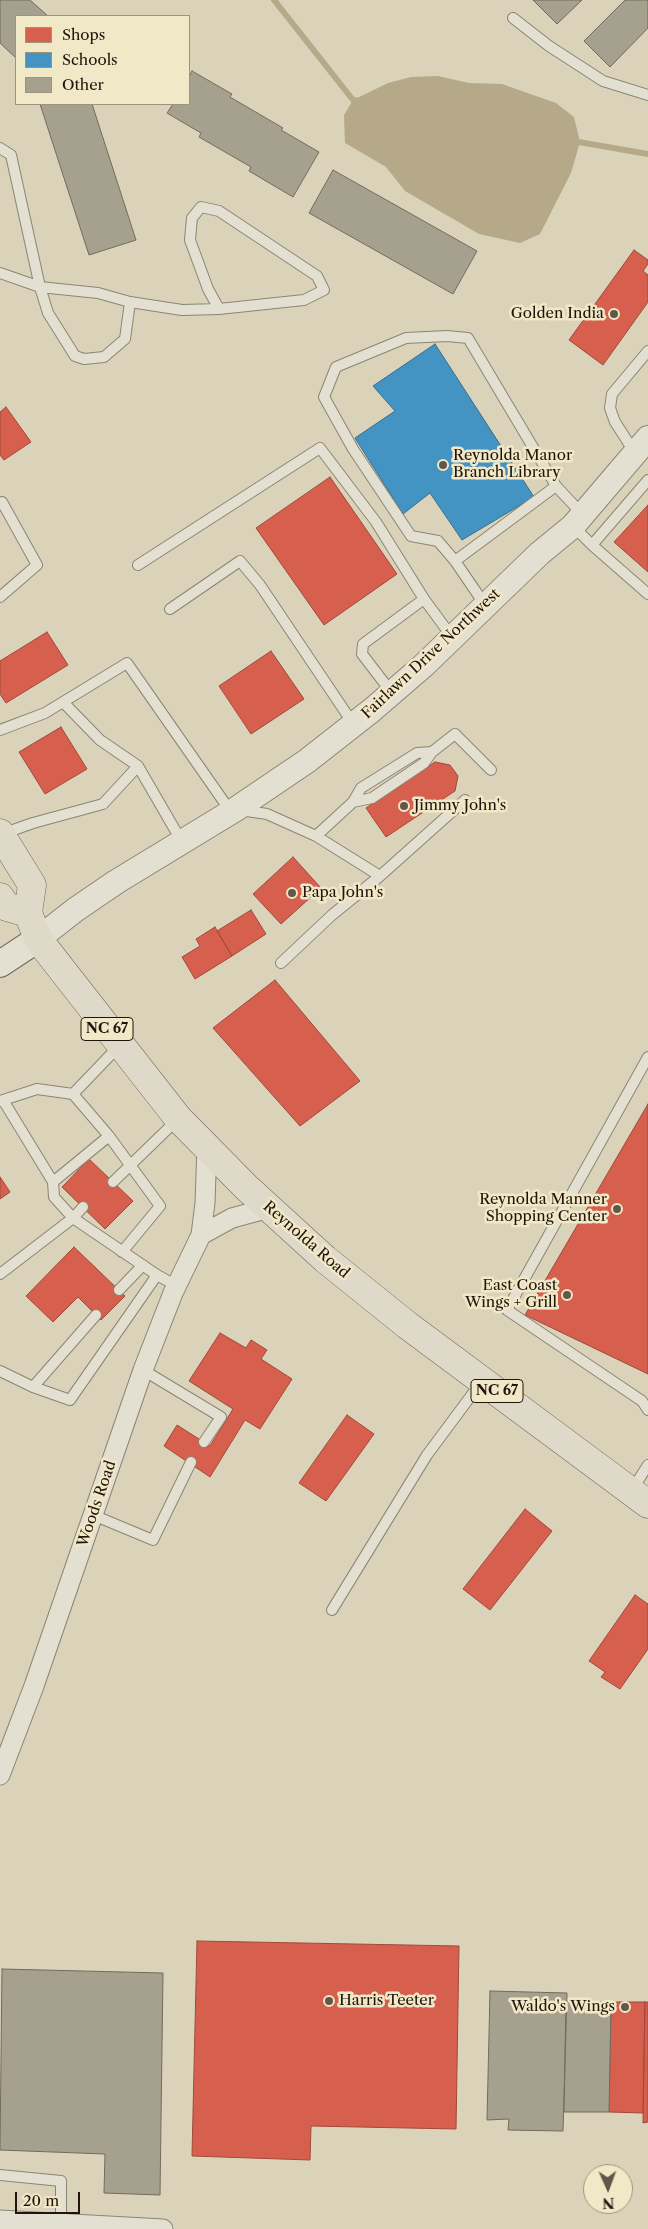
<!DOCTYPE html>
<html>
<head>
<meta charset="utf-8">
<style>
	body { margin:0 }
	#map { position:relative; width:648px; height:2229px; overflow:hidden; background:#dbd3b9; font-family:"Libre Caslon Text",serif }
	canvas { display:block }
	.legend { position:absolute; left:15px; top:15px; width:175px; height:90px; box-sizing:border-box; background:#f1e8c8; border:1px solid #9e937d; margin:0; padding:6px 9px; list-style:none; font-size:15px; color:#21140d }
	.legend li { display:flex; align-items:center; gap:10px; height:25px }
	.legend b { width:25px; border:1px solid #9e937d }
	.north { position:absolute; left:583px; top:2164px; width:50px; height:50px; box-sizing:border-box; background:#f1e8c8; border:1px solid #9e937d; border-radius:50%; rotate:178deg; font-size:14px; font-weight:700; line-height:20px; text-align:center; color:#21140d }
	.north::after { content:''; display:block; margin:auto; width:18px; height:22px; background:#625749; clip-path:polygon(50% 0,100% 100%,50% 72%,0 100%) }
	.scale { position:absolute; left:15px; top:2192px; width:65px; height:22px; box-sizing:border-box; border:2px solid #21140d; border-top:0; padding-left:6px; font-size:15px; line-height:18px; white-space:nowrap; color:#21140d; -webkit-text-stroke:4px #f1e8c8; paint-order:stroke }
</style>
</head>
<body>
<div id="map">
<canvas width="648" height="2229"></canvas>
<ul class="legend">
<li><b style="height:14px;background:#d6604d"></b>Shops</li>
<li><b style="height:14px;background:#4393c3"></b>Schools</li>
<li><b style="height:14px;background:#a6a08f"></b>Other</li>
</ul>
<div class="north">N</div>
<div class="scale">20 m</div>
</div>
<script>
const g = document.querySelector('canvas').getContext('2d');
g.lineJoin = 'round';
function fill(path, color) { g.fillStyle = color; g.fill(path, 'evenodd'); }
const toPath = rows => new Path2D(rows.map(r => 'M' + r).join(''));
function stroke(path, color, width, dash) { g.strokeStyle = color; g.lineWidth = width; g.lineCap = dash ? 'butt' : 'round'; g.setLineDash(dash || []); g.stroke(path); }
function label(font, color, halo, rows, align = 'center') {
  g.font = font + ' "Libre Caslon Text",serif'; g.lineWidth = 5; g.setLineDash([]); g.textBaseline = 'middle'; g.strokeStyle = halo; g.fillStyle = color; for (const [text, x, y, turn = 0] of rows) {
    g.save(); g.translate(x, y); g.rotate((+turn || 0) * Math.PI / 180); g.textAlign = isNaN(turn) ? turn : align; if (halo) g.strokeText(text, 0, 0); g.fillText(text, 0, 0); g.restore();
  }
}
fill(toPath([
	[438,76,469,83,502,84,556,103,574,117,580,142,571,173,540,234,520,243,479,234,405,191,386,167,345,143,344,115,353,100,388,83,411,77]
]), '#b5a989');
const shops = toPath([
	[634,250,648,260,648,264,643,271,648,275,648,302,603,365,569,340,634,250],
	[6,407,31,442,4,460,0,455,0,412,6,407],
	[330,477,397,574,324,625,256,528,330,477],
	[648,505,648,572,614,542,648,505],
	[47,632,68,665,6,703,0,694,0,661,47,632],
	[271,651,304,699,251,734,219,686,271,651],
	[61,727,87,769,45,794,19,752,61,727],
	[435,762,450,765,458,776,455,791,386,837,366,808,435,762],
	[293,857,321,888,281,924,253,894,293,857],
	[251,910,266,934,232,956,217,931,251,910],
	[215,927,232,956,195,979,182,957,200,946,196,939,215,927],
	[275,980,360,1081,300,1126,213,1028,275,980],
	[648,1104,648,1374,525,1315,648,1104],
	[89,1159,133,1201,105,1229,62,1187,89,1159],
	[0,1177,10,1192,0,1199,0,1177],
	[74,1247,125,1296,101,1320,78,1297,53,1322,26,1296,74,1247],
	[220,1333,246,1348,251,1340,267,1350,261,1359,292,1379,260,1429,245,1420,210,1477,164,1446,177,1425,210,1446,233,1409,189,1381,220,1333],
	[347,1415,374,1434,326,1501,299,1483,347,1415],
	[525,1509,552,1531,490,1610,463,1589,525,1509],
	[635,1595,648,1604,648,1649,620,1689,601,1677,605,1672,589,1661,635,1595],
	[197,1941,459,1946,456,2129,311,2126,310,2160,192,2156,197,1941],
	[611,2002,645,2002,643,2113,609,2112,611,2002],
	[645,2002,648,2002,648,2122,643,2123,645,2002]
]);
fill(shops, '#d6604d');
stroke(shops, '#a0493a', 1);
const schools = toPath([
	[435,344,534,497,462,540,430,493,403,514,355,438,395,411,373,386,435,344]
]);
fill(schools, '#4393c3');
stroke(schools, '#396d8c', 1);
stroke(toPath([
	[274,0,353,100,359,101],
	[573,141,648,154]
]), '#b5a989', 6);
const building = toPath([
	[0,0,30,0,48,16,16,16,16,58,0,43,0,0],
	[533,0,582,0,557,24,533,0],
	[625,0,648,0,648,28,610,67,584,41,625,0],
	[192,71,232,94,230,97,283,128,281,130,319,152,293,197,249,171,251,167,199,137,201,133,167,113,173,104,189,104,189,77,192,71],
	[40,104,92,104,136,240,89,255,40,104],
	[333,170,477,251,453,294,309,213,333,170],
	[2,1969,163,1973,160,2195,104,2193,105,2154,0,2150,2,1969],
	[490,1991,567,1993,563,2131,508,2130,509,2119,487,2120,490,1991],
	[566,2001,611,2002,609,2112,564,2112,566,2001]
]);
fill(building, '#a6a08f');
stroke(building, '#716b5e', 1);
const service = toPath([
	[513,18,549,46,603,81,648,95],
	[0,148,11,155,40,287,98,293,130,302,182,310,219,309,304,300,324,290,317,276,219,211,201,207,192,218,190,240,208,289,219,309],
	[0,273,40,287,48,313,75,356,84,359,104,357,125,339,130,302],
	[635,453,615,422,610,408,612,394,648,351],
	[0,503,2,502,37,565,0,597],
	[573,526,592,545,648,480],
	[592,545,648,594],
	[455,561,438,541,411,536,353,449,324,397,336,367,406,338,447,336,468,338,556,486,583,515],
	[138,565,320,448,376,522,424,599],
	[485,605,455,561,556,486],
	[170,609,240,561,260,585,354,725],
	[392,693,362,654,363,644,424,599,452,637],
	[63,702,100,740,138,766,182,842],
	[0,730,45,713,127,663,231,812],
	[353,802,372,798,424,763,432,752],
	[240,810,267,814,316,836,380,876,465,800],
	[2,834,33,823,103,804,138,766],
	[316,836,353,802,361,788,417,753,432,752,455,734,491,770],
	[281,963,332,915,380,876],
	[119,1046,73,1094,109,1136,160,1206,122,1252],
	[648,1057,507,1310,642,1401,648,1410],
	[3,1100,53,1182,109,1136],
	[0,1101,37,1089,73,1094],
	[53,1182,54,1197,73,1218,157,1275,177,1286],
	[113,1182,178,1119],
	[0,1274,73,1218,83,1207],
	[119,1290,143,1265],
	[143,1370,221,1417,204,1442],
	[0,1371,33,1387,70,1400,157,1275],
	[33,1387,96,1315],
	[632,1490,648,1465],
	[93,1515,153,1540,191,1462],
	[332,1610,427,1455,482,1381],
	[0,2175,61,2181,61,2223]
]);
const minor = toPath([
	[201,1235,232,1218,269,1208],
	[0,1775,34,1686,143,1370,173,1293,201,1235,205,1203,207,1146],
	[0,2220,163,2229]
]);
const tertiary = toPath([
	[38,939,75,910,116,882,236,809,307,761,372,710,423,666,540,553,573,526,648,438]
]);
const secondary = toPath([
	[0,964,38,939]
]);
const primary = toPath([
	[0,833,32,885,28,913,38,939,178,1118,246,1187,325,1259,407,1325,648,1504],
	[0,897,7,907,28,913]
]);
stroke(service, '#8b8475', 12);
stroke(minor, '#8b8475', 21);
stroke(tertiary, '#8b8475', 26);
stroke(secondary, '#716b5e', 28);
stroke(primary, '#716b5e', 29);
stroke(service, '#e3dfd1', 10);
stroke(minor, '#e3dfd1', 19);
stroke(tertiary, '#e3dfd1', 24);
stroke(secondary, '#e3dfd1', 26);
stroke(primary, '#ded9c9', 28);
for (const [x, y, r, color] of [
	[614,314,5,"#625749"],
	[443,465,5,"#625749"],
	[404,806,5,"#625749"],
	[292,893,5,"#625749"],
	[617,1209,5,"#625749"],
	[567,1295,5,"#625749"],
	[329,2001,5,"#625749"],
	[625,2007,5,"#625749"]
]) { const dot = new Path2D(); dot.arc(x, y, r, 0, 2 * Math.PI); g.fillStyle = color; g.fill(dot); stroke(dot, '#f1e8c8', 2); }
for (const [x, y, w] of [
	[107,1029,52],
	[497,1391,52]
]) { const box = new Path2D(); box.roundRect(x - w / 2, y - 11.5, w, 23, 4); g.fillStyle = '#f1e8c8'; g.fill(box); stroke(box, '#21140d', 1); }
label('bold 14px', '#21140d', null, [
	["NC 67",107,1029],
	["NC 67",497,1391]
]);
label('15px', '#21140d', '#f1e8c8', [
	["Golden India",604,314],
	["Reynolda Manor",453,456,"left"],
	["Branch Library",453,473,"left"],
	["Jimmy John's",414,806,"left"],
	["Papa John's",302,893,"left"],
	["Reynolda Manner",607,1200],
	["Shopping Center",607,1217],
	["East Coast",557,1286],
	["Wings + Grill",557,1303],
	["Harris Teeter",339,2001,"left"],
	["Waldo's Wings",615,2007]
], 'right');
label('15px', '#21140d', '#f1e8c8', [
	["Fairlawn Drive Northwest",431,654,-43],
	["Reynolda Road",306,1240,41],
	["Woods Road",97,1504,-71]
]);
</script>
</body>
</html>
